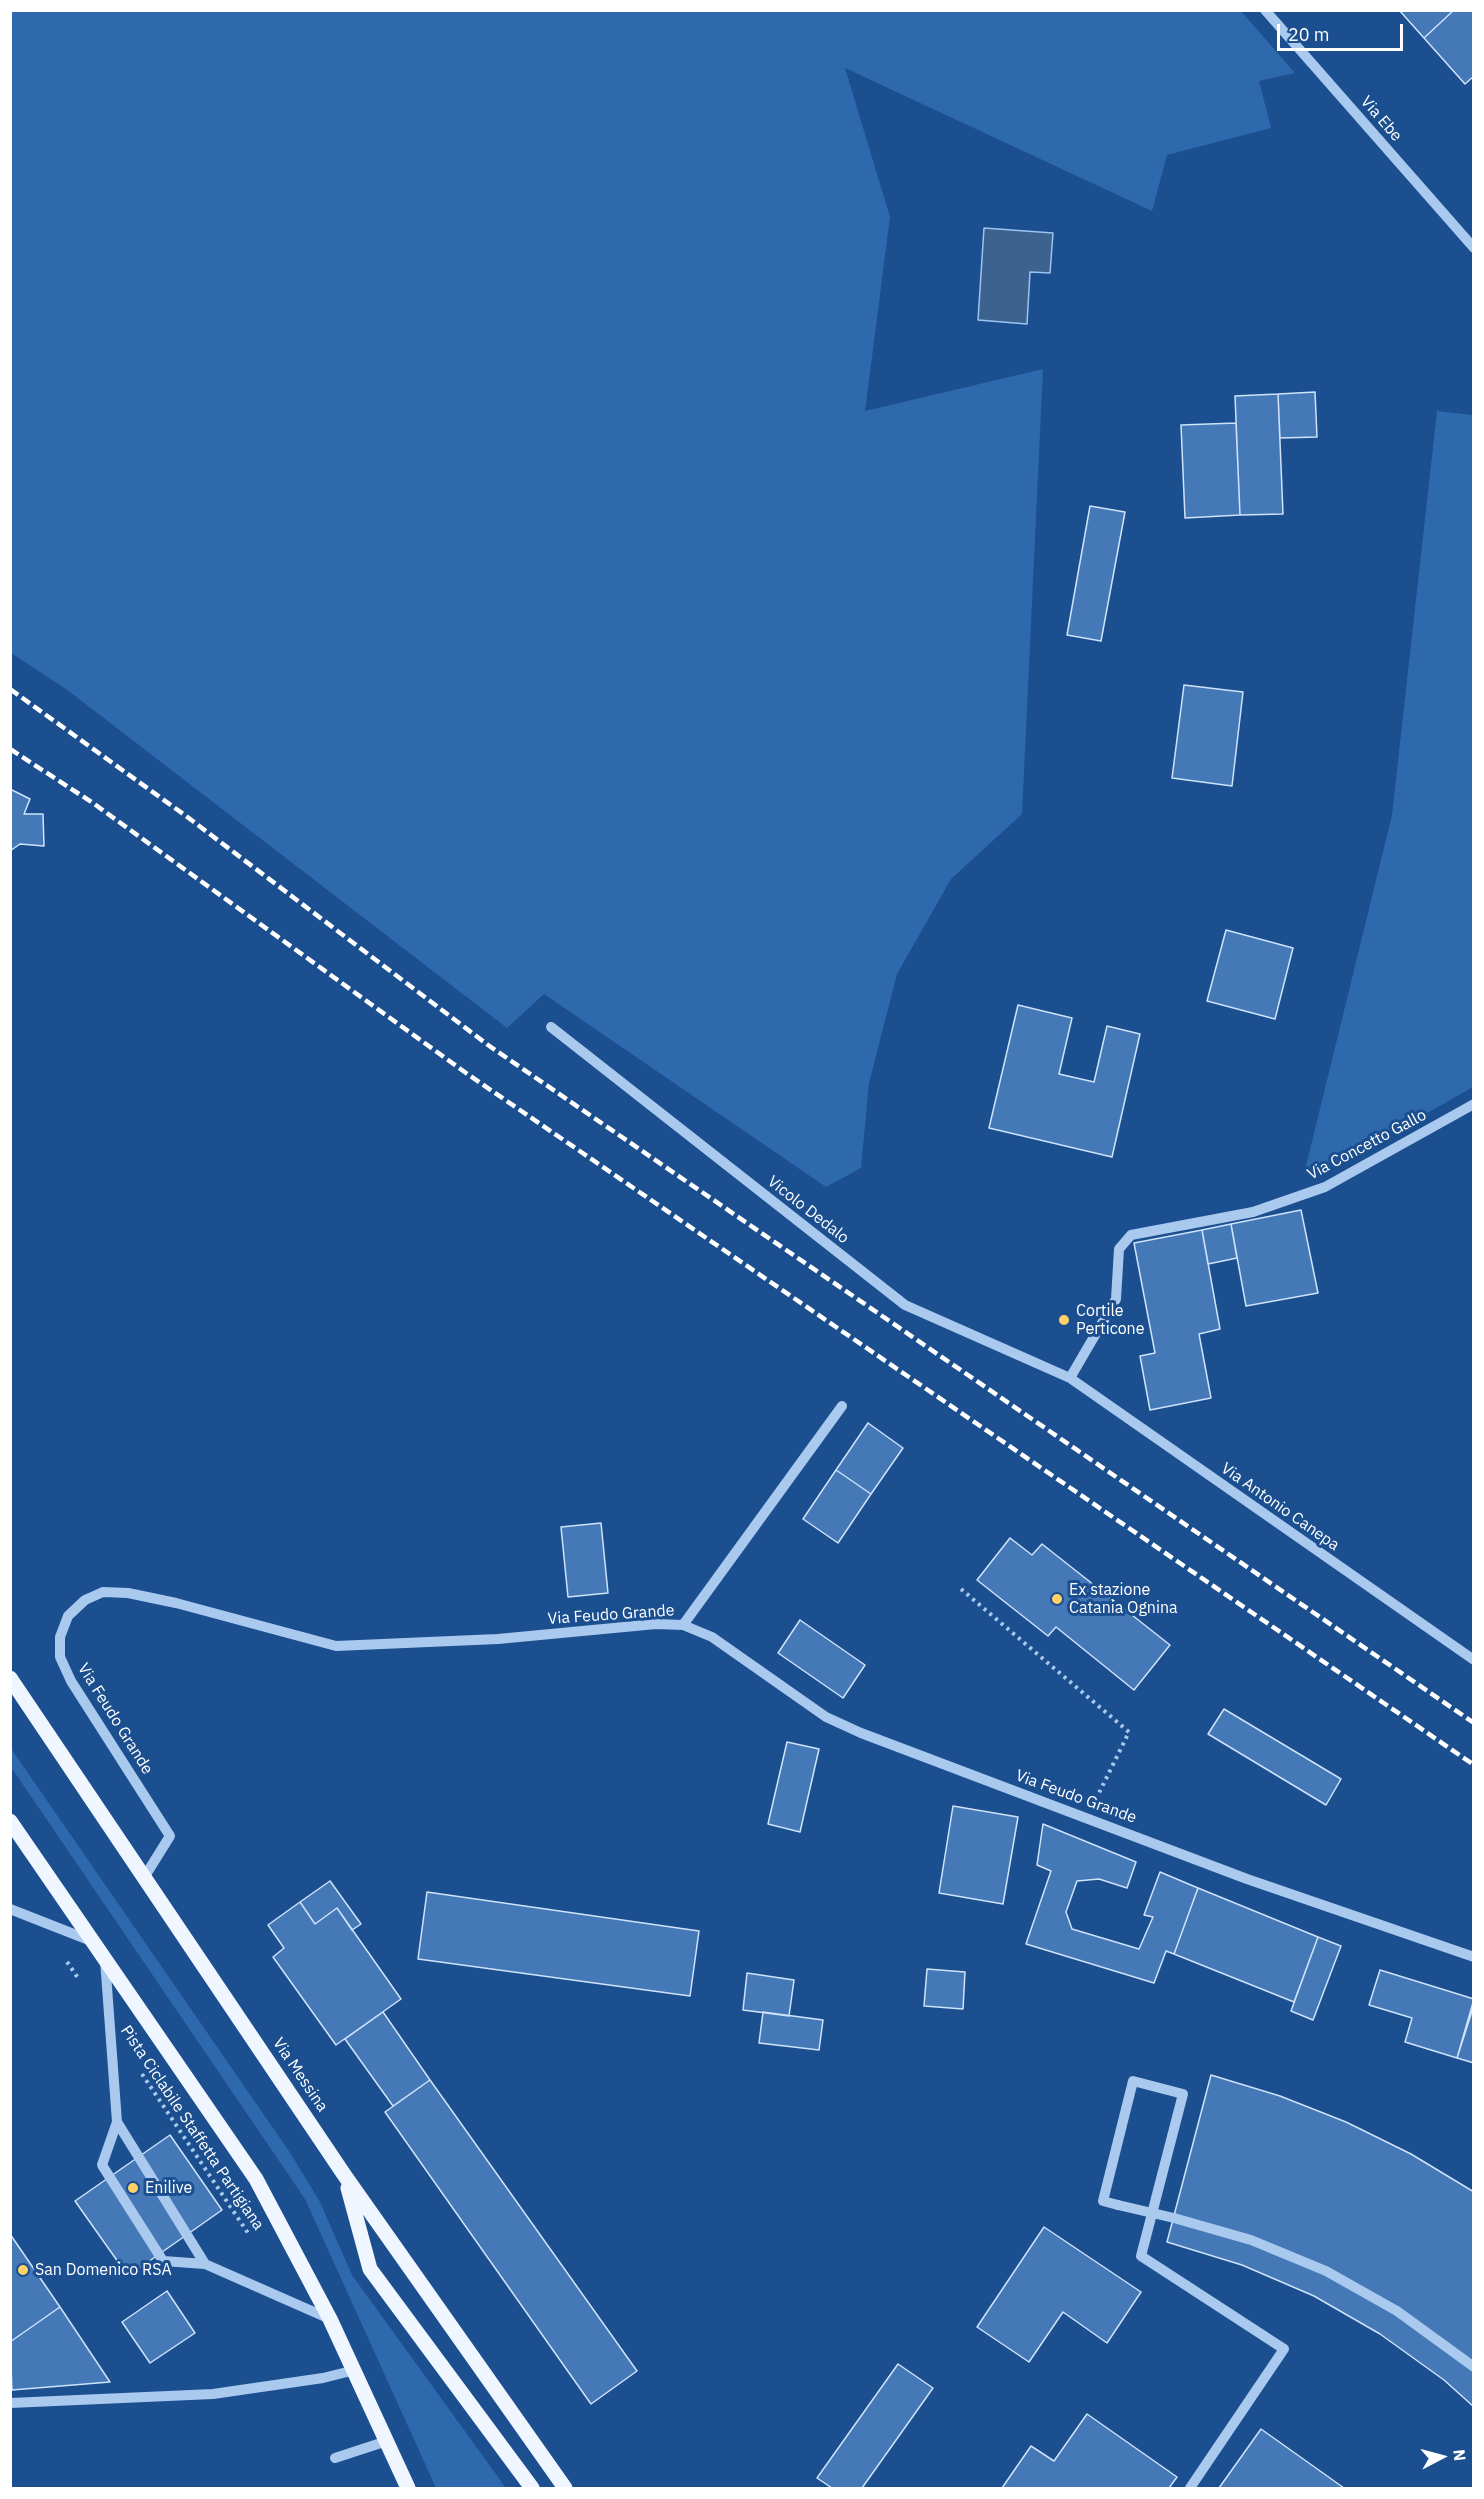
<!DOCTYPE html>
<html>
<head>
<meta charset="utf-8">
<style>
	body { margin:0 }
	#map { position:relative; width:1484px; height:2499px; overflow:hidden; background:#1b4f8f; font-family:"IBM Plex Sans",sans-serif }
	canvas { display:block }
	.frame { position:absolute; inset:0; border:12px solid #fff; pointer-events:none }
	.north { position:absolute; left:1412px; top:2427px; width:60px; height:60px; -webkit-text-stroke:4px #1b4f8f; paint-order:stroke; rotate:84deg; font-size:16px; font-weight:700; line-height:24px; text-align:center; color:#fff }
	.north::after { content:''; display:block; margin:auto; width:21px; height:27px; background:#fff; clip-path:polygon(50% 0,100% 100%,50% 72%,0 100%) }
	.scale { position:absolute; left:1277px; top:24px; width:126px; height:27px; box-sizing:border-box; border:3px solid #fff; border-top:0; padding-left:8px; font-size:18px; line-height:21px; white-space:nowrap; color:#fff; -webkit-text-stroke:4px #1b4f8f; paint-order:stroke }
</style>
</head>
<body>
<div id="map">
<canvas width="1484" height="2499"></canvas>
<div class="frame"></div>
<div class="north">N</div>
<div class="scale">20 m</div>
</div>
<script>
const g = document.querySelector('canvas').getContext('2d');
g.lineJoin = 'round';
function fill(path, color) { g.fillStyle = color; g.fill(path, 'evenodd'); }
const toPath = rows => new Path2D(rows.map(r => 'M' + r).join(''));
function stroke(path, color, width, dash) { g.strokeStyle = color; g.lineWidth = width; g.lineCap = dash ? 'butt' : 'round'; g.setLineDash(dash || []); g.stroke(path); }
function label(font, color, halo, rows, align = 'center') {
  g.font = font + ' "IBM Plex Sans",sans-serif'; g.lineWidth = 6; g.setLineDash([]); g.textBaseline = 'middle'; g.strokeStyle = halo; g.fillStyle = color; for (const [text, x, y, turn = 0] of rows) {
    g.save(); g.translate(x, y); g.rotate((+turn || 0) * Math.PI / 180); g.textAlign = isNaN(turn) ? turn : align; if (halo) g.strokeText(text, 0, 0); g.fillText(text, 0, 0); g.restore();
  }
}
fill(toPath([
	[10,11,1241,11,1295,73,1259,81,1271,128,1167,155,1152,211,845,68,890,217,865,411,1043,369,1022,814,951,879,897,974,869,1083,861,1168,826,1187,544,994,507,1028,66,689,11,653],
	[1437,411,1473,415,1473,1087,1352,1156,1304,1174,1392,815],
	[10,1747,291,2154,320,2202,352,2275,506,2488,436,2488,305,2199,11,1767]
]), '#2e69ad');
const water = toPath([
	[984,228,1053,233,1050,273,1030,272,1027,324,978,320,984,228]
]);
fill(water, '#3c6290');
stroke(water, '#9cc4f0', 1.5);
const building = toPath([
	[1399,10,1454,10,1424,38,1399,10],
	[1454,10,1474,10,1474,76,1465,84,1424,38,1454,10],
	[1315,392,1317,437,1280,438,1278,394,1315,392],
	[1278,394,1283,514,1240,515,1235,396,1278,394],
	[1236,423,1240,515,1185,518,1181,425,1236,423],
	[1090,506,1125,512,1101,641,1067,635,1090,506],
	[1184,685,1243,692,1232,786,1172,778,1184,685],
	[10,789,30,799,24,814,43,814,44,846,20,844,10,851,10,789],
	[1226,930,1293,948,1275,1019,1207,1001,1226,930],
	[1018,1005,1072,1018,1059,1074,1094,1082,1107,1026,1140,1034,1112,1157,989,1128,1018,1005],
	[1301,1210,1318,1293,1246,1306,1231,1224,1301,1210],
	[1231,1224,1237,1258,1208,1264,1202,1230,1231,1224],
	[1202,1230,1220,1329,1199,1334,1211,1398,1150,1410,1140,1356,1155,1353,1134,1243,1202,1230],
	[868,1423,903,1448,871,1494,836,1470,868,1423],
	[836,1470,871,1494,838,1543,803,1519,836,1470],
	[601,1523,608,1593,568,1597,561,1527,601,1523],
	[1010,1538,1032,1555,1042,1544,1170,1645,1134,1690,1056,1627,1048,1636,977,1580,1010,1538],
	[800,1620,865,1665,843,1698,778,1653,800,1620],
	[1224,1709,1341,1779,1326,1805,1208,1734,1224,1709],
	[787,1742,819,1749,800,1832,768,1824,787,1742],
	[953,1806,1018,1817,1003,1904,939,1893,953,1806],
	[1043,1824,1136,1862,1127,1888,1099,1879,1077,1881,1066,1912,1072,1929,1139,1949,1153,1917,1144,1915,1160,1872,1198,1888,1174,1954,1166,1951,1154,1983,1026,1944,1051,1871,1037,1865,1043,1824],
	[330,1881,361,1924,352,1930,337,1908,315,1924,300,1902,330,1881],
	[1198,1888,1318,1937,1294,2002,1174,1954,1198,1888],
	[427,1892,699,1931,690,1996,418,1959,427,1892],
	[300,1902,315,1924,337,1908,401,1999,336,2045,273,1957,284,1948,268,1925,300,1902],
	[1318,1937,1341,1946,1313,2020,1291,2011,1318,1937],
	[927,1969,965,1972,963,2009,924,2006,927,1969],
	[1380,1970,1474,1999,1457,2058,1405,2042,1412,2018,1369,2005,1380,1970],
	[747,1973,794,1980,789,2016,743,2010,747,1973],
	[1474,2005,1474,2063,1457,2058,1474,2005],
	[383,2012,430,2080,393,2106,345,2039,383,2012],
	[763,2012,823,2020,819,2050,759,2043,763,2012],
	[1211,2075,1280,2096,1346,2122,1411,2154,1474,2192,1474,2407,1444,2380,1380,2334,1314,2296,1242,2265,1167,2242,1211,2075],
	[430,2080,637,2371,591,2404,385,2112,430,2080],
	[170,2135,222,2210,128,2276,75,2201,170,2135],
	[1044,2227,1141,2292,1107,2343,1063,2312,1029,2362,977,2327,1044,2227],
	[10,2234,60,2307,10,2342,10,2234],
	[167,2291,195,2333,150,2363,122,2322,167,2291],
	[60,2307,110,2382,12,2390,10,2342,60,2307],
	[898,2364,933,2388,862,2488,832,2488,817,2478,898,2364],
	[1087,2414,1177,2477,1169,2488,1002,2488,1031,2446,1054,2461,1087,2414],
	[1261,2429,1344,2488,1219,2488,1261,2429]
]);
fill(building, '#4478b7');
stroke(building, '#cfe3fa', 1.5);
stroke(toPath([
	[961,1589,1129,1732,1098,1795],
	[67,1962,78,1978],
	[142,2074,248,2233]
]), '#a9c9ee', 4, [3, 4.5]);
stroke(toPath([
	[1265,10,1474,248],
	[551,1027,905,1305,1070,1378,1474,1660],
	[1070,1378,1116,1299,1119,1249,1131,1235,1253,1212,1325,1187,1474,1104],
	[683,1625,842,1406],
	[145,1876,170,1836,71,1681,60,1657,60,1637,68,1616,85,1600,103,1592,128,1593,176,1603,336,1646,498,1639,656,1624,683,1625,712,1637,826,1717,861,1733,1247,1879,1474,1957],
	[10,1909,94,1942],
	[105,1960,117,2122,205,2264,330,2319],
	[117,2122,102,2165,163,2261,205,2264],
	[1118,2205,1103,2201,1133,2081,1183,2094,1141,2256,1284,2349,1190,2488],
	[1174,2218,1251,2240,1326,2271,1397,2311,1474,2367],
	[10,2403,213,2394,323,2378,355,2370],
	[335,2458,387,2441]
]), '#a9c9ee', 10);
stroke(toPath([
	[10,1678,345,2176,565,2488],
	[10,1821,256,2179,330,2319,408,2488],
	[348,2188,370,2269,532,2488]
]), '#f0f6ff', 15);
stroke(toPath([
	[10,689,186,816,488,1045,1474,1723],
	[10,749,93,803,466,1073,1474,1765]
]), '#fff', 4.5, [10, 4.5]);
stroke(toPath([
	[1118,2205,1174,2218]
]), '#a9c9ee', 10);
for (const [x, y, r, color] of [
	[1064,1320,6,"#ffd166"],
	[1057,1599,6,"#ffd166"],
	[133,2188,6,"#ffd166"],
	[23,2270,6,"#ffd166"]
]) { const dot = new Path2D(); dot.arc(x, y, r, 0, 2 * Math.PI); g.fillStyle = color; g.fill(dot); stroke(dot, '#1b4f8f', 2); }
label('16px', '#fff', '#1b4f8f', [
	["Via Ebe",1381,119,49],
	["Via Concetto Gallo",1367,1145,-28],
	["Vicolo Dedalo",808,1210,38],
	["Via Antonio Canepa",1280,1507,35],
	["Via Feudo Grande",611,1615,-4],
	["Via Feudo Grande",115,1719,58],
	["Via Feudo Grande",1076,1797,20],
	["Via Messina",300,2075,56],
	["Pista Ciclabile Staffetta Partigiana",192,2128,56]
]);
label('16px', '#fff', '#1b4f8f', [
	["Cortile",1076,1311],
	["Perticone",1076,1329],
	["Ex stazione",1069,1590],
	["Catania Ognina",1069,1608],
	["Enilive",145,2188],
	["San Domenico RSA",35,2270]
], 'left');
</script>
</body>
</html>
